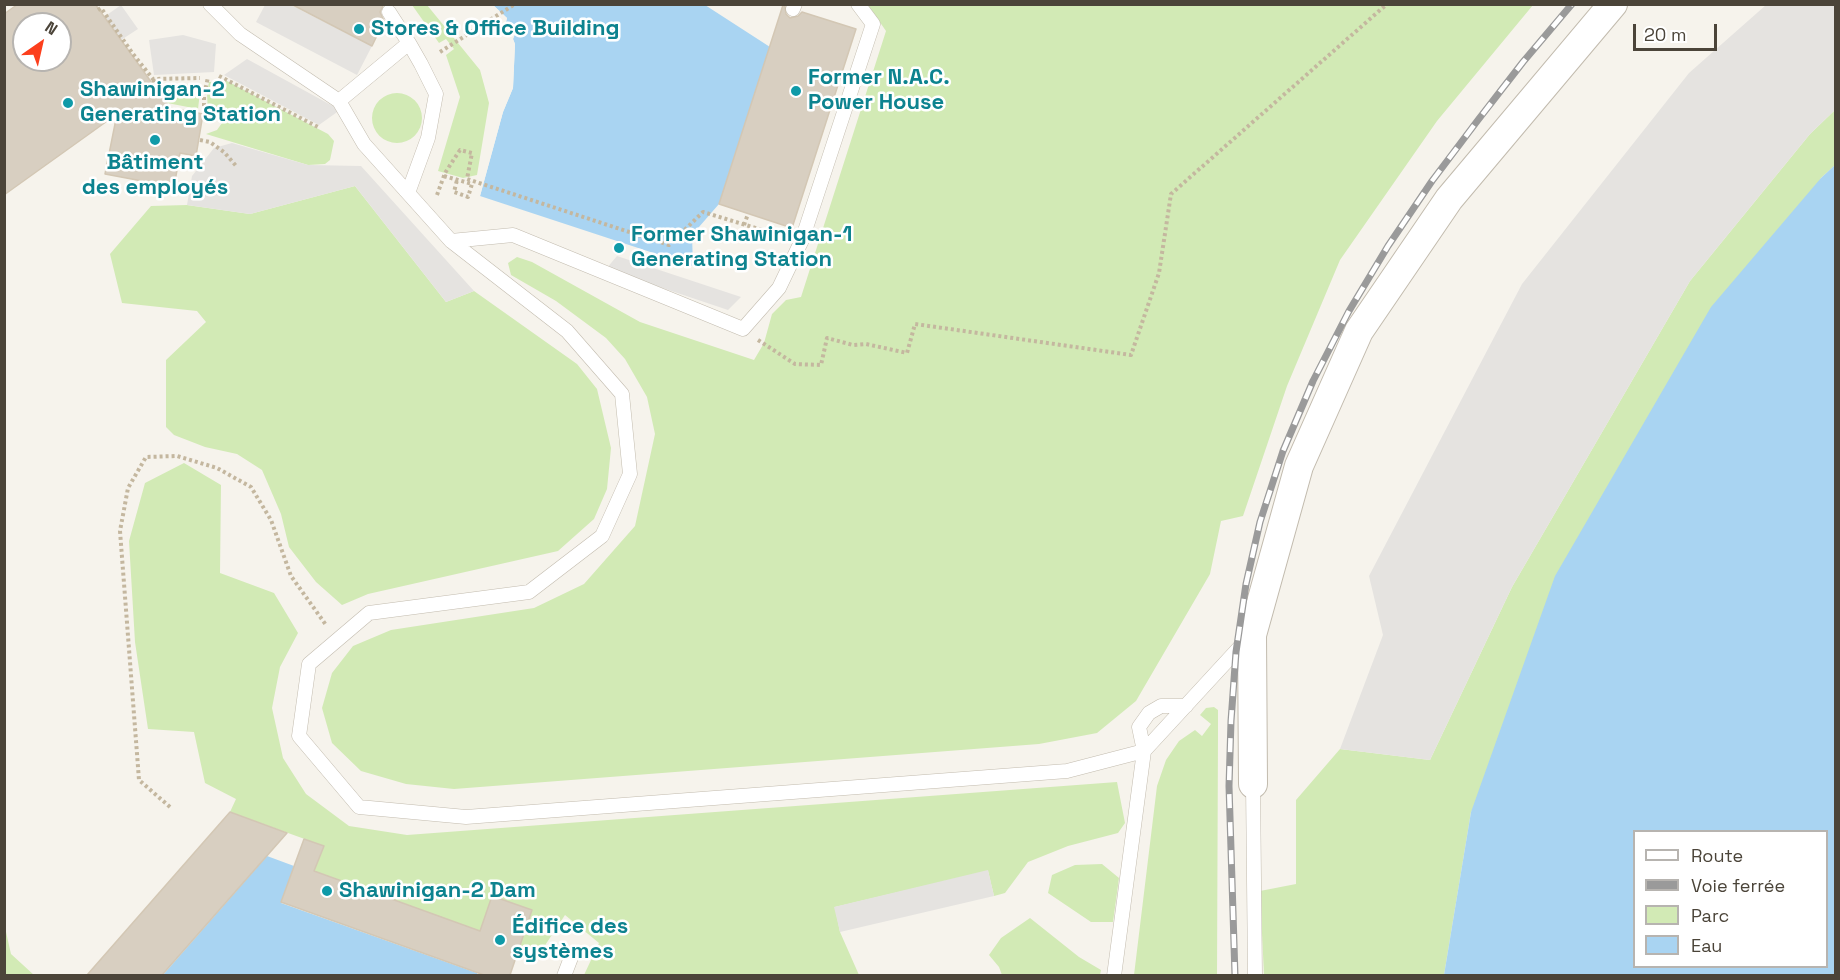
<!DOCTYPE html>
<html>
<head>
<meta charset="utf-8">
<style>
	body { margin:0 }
	#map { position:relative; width:1840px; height:980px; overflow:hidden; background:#f6f3ec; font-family:"Space Grotesk",sans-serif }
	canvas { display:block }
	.frame { position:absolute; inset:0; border:6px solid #4b4439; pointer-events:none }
	.legend { position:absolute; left:1633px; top:830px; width:195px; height:138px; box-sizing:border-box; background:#fff; border:2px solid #b7b4b0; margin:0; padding:8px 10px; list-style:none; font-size:18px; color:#4b4439 }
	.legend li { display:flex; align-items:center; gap:12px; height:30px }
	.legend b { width:30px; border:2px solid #b7b4b0 }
	.north { position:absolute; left:12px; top:12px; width:60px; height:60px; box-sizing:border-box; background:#fff; border:2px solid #b7b4b0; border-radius:50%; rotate:34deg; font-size:16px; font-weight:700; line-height:24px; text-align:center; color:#4b4439 }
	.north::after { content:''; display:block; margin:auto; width:21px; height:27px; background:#fc3f1d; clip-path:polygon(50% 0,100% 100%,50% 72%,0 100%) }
	.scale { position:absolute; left:1633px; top:24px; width:84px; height:27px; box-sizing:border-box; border:3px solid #4b4439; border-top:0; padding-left:8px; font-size:18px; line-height:21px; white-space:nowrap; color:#4b4439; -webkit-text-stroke:4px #fff; paint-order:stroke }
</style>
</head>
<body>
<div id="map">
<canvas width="1840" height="980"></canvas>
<div class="frame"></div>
<ul class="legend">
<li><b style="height:8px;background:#fff"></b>Route</li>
<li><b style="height:8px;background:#9a9a9a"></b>Voie ferrée</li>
<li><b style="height:16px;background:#d2eab5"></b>Parc</li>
<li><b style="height:16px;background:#a9d4f2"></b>Eau</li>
</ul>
<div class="north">N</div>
<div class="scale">20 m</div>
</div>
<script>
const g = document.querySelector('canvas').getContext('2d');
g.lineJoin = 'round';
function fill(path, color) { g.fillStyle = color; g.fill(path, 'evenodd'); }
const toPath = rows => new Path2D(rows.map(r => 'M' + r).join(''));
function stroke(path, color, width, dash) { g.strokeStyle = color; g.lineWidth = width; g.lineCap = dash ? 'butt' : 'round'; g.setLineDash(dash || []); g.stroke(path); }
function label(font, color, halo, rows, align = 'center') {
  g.font = font + ' "Space Grotesk",sans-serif'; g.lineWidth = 5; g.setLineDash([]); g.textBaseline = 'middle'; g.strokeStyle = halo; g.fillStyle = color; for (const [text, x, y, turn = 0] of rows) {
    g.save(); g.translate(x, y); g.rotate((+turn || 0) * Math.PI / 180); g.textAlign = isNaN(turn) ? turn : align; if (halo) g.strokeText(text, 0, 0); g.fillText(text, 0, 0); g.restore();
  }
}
fill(toPath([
	[412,5,427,5,480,70,489,103,477,175,463,178,438,171,460,97,446,55,454,49,446,39,439,43],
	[868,5,1533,5,1437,121,1340,260,1287,386,1243,516,1221,521,1210,574,1136,701,1097,733,1039,744,454,789,406,784,361,771,332,743,322,708,332,673,353,646,391,630,534,608,584,584,635,526,655,434,647,397,625,359,606,338,556,301,511,275,508,263,517,257,532,262,640,322,754,360,764,343,772,314,786,300,801,297,886,31],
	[227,81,328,134,334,141,330,160,325,164,308,165,206,134,217,130,222,123,222,117,216,112,208,115,207,93,209,82],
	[201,84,198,109,157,101,117,124,112,117,154,86],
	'372 118a25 25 0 1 1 50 0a25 25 0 1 1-50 0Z',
	[1835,110,1835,165,1821,178,1471,812,1444,975,1264,975,1260,891,1296,884,1296,800,1340,749,1430,760,1512,587,1690,281,1810,134],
	[355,186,446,302,474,291,577,364,597,389,611,448,607,489,594,519,558,551,368,594,342,605,316,582,289,547,281,514,262,470,237,454,205,447,174,435,166,427,166,360,206,322,197,311,122,303,110,254,151,206,187,205,250,214],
	[184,463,221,485,220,573,274,593,298,633,280,667,272,708,283,758,306,794,349,826,407,835,1117,782,1125,823,1118,833,1068,846,1028,862,1005,893,994,896,988,871,835,907,840,932,859,975,584,975,599,943,565,915,538,956,519,948,532,910,480,931,314,871,324,846,230,812,236,799,205,783,194,732,148,729,135,642,129,541,145,483],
	[1214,707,1218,710,1218,734,1217,975,1134,975,1157,786,1166,760,1179,741,1195,730,1202,736,1211,724,1200,715,1206,708],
	[1102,864,1119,878,1113,922,1091,922,1048,893,1052,875,1075,865],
	[1030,918,1079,957,1101,970,1100,975,1002,975,999,967,989,955,1001,938],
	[4,923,11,954,34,975,5,975]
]), '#d2eab5');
fill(toPath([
	[121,5,138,29,121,40,104,17],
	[265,5,291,5,372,46,357,75,256,22],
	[1766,5,1835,5,1835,110,1810,134,1690,281,1512,587,1430,760,1340,749,1383,635,1369,576,1522,284,1689,73],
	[183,35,216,44,214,72,154,75,149,40],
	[247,59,340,110,319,125,224,75],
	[232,143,308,165,361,166,474,291,446,302,355,186,250,214,187,205,192,176,214,148],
	[617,256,741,297,728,310,606,269],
	[988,870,994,896,840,932,834,907]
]), '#e5e3e0');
fill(toPath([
	[493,5,705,5,770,47,719,204,692,235,693,266,480,196,503,112,513,88,515,44,513,39,515,34,505,26,507,18],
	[1835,165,1835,975,1444,975,1471,812,1555,576,1711,307,1821,178],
	[1634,832,1826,832,1826,966,1634,966],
	[267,856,294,866,281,903,477,973,478,975,162,976]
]), '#a9d4f2');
fill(toPath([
	[490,5,493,5,507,18,505,26,515,34,513,39,515,44,513,88,503,112,480,196,479,189,500,111,510,87,512,44,510,39,511,35,503,27,503,19]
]), '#f6f3ec');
const building = toPath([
	[18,4,95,4,170,108,203,114,196,156,180,153,174,187,105,174,117,114,4,195,4,14,18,4],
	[24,24,60,24,60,60,24,60,24,24],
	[291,4,384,4,380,12,384,21,372,46,291,4],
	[783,5,785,6,786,14,790,18,798,16,802,12,856,29,792,228,719,204,783,5],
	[230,812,287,833,162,975,87,975,230,812],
	[304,839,324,846,314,871,480,931,492,896,532,910,510,975,484,975,281,902,304,839]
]);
fill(building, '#d8cfc1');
stroke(building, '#d3c7b4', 1.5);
const service = toPath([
	[210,4,240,34,339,101,364,144,451,241,567,331,622,394,630,474,602,536,529,592,369,613,309,664,299,736,359,807,466,817,1067,771,1144,751,1250,636],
	[793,9,795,4],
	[389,12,409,43],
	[339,101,409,43,421,64,436,94,428,138,408,193],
	[451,241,513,235,743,329,779,288,802,240,873,24,858,4],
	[1253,784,1255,976],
	[564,976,572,955],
	[1114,976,1144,751,1139,727,1149,713,1161,706,1186,706]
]);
const minor = toPath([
	[1253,784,1252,635,1299,466,1359,331,1449,199,1613,4]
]);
stroke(service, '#c2bbae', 15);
stroke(minor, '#c2bbae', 30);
stroke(toPath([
	[98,10,101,8,133,54,153,79,200,78],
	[440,52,515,4],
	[219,76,318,127],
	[150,89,151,90,156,86,153,79],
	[204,112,204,96,208,77],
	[200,140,210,142,224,152,237,167],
	[444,176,472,184,468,197,454,192,457,180],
	[437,195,445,173,460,150,472,153,467,179,669,245,703,212,782,236],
	[744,225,748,214],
	[758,340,795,364,821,365,827,338,853,345,866,344,907,353,915,324,1131,355,1159,273,1171,194,1387,4],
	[170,807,139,780,120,531,128,488,146,457,177,456,217,468,251,487,271,520,291,576,326,625]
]), '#c4b79f', 4, [3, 3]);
stroke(service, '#fff', 14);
stroke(minor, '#fff', 28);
const rail = toPath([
	[1235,976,1229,786,1231,721,1236,652,1246,584,1260,522,1283,451,1313,381,1349,311,1388,246,1432,181,1478,120,1523,62,1572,4]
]);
stroke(rail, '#9a9a9a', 7);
stroke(rail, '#fff', 4.5, [14]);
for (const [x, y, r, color] of [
	[359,29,6,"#0f9aa8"],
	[796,91,6,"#0f9aa8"],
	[68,103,6,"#0f9aa8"],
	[155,140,6,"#0f9aa8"],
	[619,248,6,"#0f9aa8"],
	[327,891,6,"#0f9aa8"],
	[500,940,6,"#0f9aa8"]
]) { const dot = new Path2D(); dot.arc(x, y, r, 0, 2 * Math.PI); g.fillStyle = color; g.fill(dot); stroke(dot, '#fff', 2); }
label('bold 22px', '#0d838f', '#fff', [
	["Stores & Office Building",371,29],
	["Former N.A.C.",808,78],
	["Power House",808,103],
	["Shawinigan-2",80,90],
	["Generating Station",80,115],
	["Bâtiment",155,163,"center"],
	["des employés",155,188,"center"],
	["Former Shawinigan-1",631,235],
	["Generating Station",631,260],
	["Shawinigan-2 Dam",339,891],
	["Édifice des",512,927],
	["systèmes",512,952]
], 'left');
</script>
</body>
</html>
